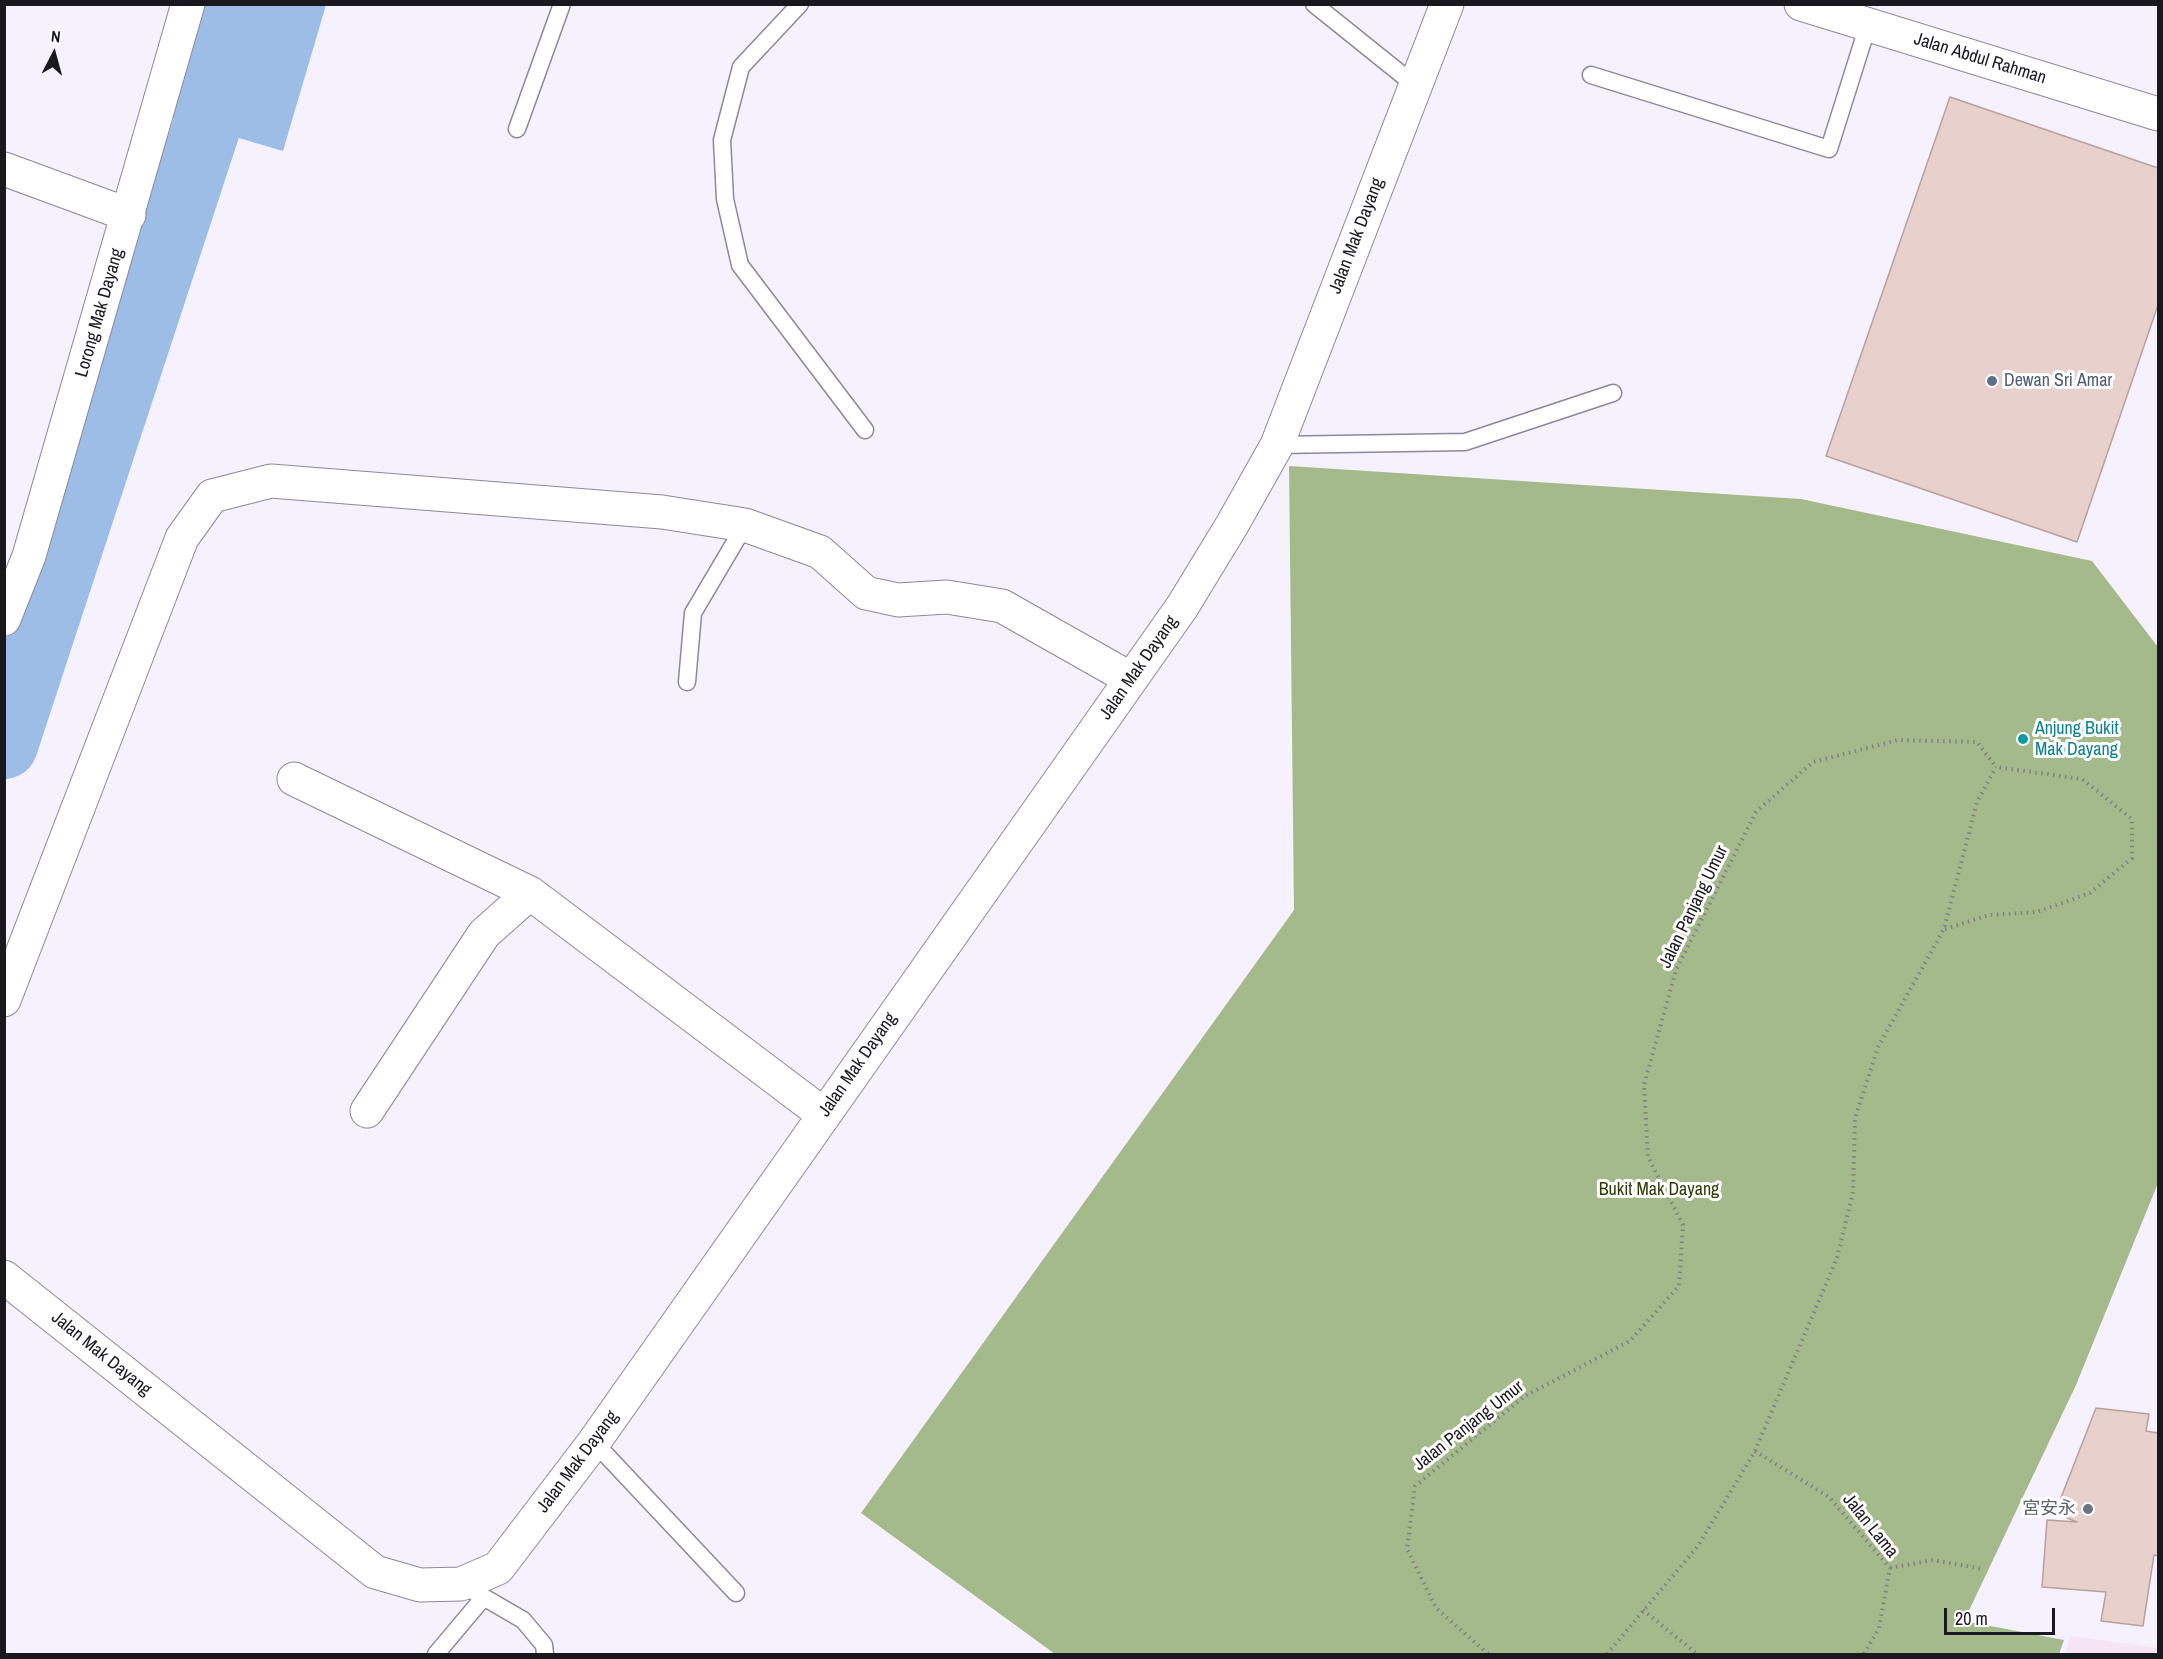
<!DOCTYPE html>
<html>
<head>
<meta charset="utf-8">
<style>
	body { margin:0 }
	#map { position:relative; width:2163px; height:1659px; overflow:hidden; background:#f5f2fe; font-family:"Archivo Narrow",sans-serif }
	canvas { display:block }
	.frame { position:absolute; inset:0; border:6px solid #1a181f; pointer-events:none }
	.north { position:absolute; left:24px; top:24px; width:60px; height:60px; -webkit-text-stroke:4px #fff; paint-order:stroke; rotate:6deg; font-size:16px; font-weight:700; line-height:24px; text-align:center; color:#1a181f }
	.north::after { content:''; display:block; margin:auto; width:21px; height:27px; background:#1a181f; clip-path:polygon(50% 0,100% 100%,50% 72%,0 100%) }
	.scale { position:absolute; left:1944px; top:1608px; width:111px; height:27px; box-sizing:border-box; border:3px solid #1a181f; border-top:0; padding-left:8px; font-size:18px; line-height:21px; white-space:nowrap; color:#1a181f; -webkit-text-stroke:4px #fff; paint-order:stroke }
</style>
</head>
<body>
<div id="map">
<canvas width="2163" height="1659"></canvas>
<div class="frame"></div>
<div class="north">N</div>
<div class="scale">20 m</div>
</div>
<script>
const g = document.querySelector('canvas').getContext('2d');
g.lineJoin = 'round';
function fill(path, color) { g.fillStyle = color; g.fill(path, 'evenodd'); }
const toPath = rows => new Path2D(rows.map(r => 'M' + r).join(''));
function stroke(path, color, width, dash) { g.strokeStyle = color; g.lineWidth = width; g.lineCap = dash ? 'butt' : 'round'; g.setLineDash(dash || []); g.stroke(path); }
function label(font, color, halo, rows, align = 'center') {
  g.font = font + ' "Archivo Narrow","Noto Sans SC",sans-serif'; g.lineWidth = 6; g.setLineDash([]); g.textBaseline = 'middle'; g.strokeStyle = halo; g.fillStyle = color; for (const [text, x, y, turn = 0] of rows) {
    g.save(); g.translate(x, y); g.rotate((+turn || 0) * Math.PI / 180); g.textAlign = isNaN(turn) ? turn : align; if (halo) g.strokeText(text, 0, 0); g.fillText(text, 0, 0); g.restore();
  }
}
fill(toPath([
	[2071,1636,2158,1648,2158,1654,2064,1654]
]), '#f5e4f6');
fill(toPath([
	[1289,466,1801,499,2092,561,2158,647,2158,1183,2076,1385,1964,1621,2064,1640,2059,1654,1055,1654,861,1513,1294,910]
]), '#a5ba8a');
fill(toPath([
	[200,5,326,5,283,151,167,117]
]), '#9cbde6');
stroke(toPath([
	[4,745,247,4]
]), '#9cbde6', 68);
const building = toPath([
	[1950,97,2158,168,2158,305,2077,542,1826,456,1950,97],
	[2096,1408,2149,1414,2146,1431,2158,1433,2158,1556,2154,1555,2143,1626,2101,1621,2106,1592,2042,1587,2047,1520,2077,1522,2055,1513,2096,1408]
]);
fill(building, '#e8d0cc');
stroke(building, '#b8a19d', 1.5);
const lane = toPath([
	[800,4,741,67,722,140,725,199,740,265,865,430],
	[1314,4,1416,86],
	[1591,75,1829,149,1868,25],
	[517,129,562,4],
	[1277,445,1465,442,1613,393],
	[687,682,693,613,745,525],
	[594,1442,736,1593],
	[461,1584,523,1620,544,1645,545,1654],
	[436,1654,484,1597]
]);
const street = toPath([
	[4,169,129,215],
	[4,619,29,556,188,4],
	[294,779,530,893],
	[4,1000,182,538,212,496,271,481,662,512,745,525,820,552,866,593,898,600,947,597,1002,606,1131,679],
	[367,1111,484,934,530,893,823,1114],
	[4,1277,375,1572,420,1585,461,1584,498,1568,594,1442,1182,607,1232,525,1277,445,1447,4]
]);
const secondary = toPath([
	[1801,4,2158,114]
]);
stroke(lane, '#8d879a', 19);
stroke(street, '#8d879a', 35);
stroke(secondary, '#8d879a', 35);
stroke(toPath([
	[1945,929,1989,915,2037,912,2090,893,2132,858,2132,819,2082,779,1996,767],
	[1755,1451,1829,1497,1890,1568,1879,1628,1864,1654],
	[1890,1568,1933,1560,1983,1569],
	[1643,1610,1697,1654],
	[1488,1654,1436,1608,1407,1549,1415,1486,1525,1396,1630,1341,1679,1286,1683,1225,1648,1157,1644,1085,1676,970,1756,812,1813,762,1898,740,1977,742,1996,767],
	[1607,1654,1698,1546,1755,1451,1837,1258,1853,1192,1855,1118,1878,1047,1944,929,1977,802,1996,767]
]), '#827f89', 4, [1.5, 4.5]);
stroke(lane, '#fff', 16);
stroke(street, '#fff', 33);
stroke(secondary, '#fff', 33);
for (const [x, y, r, color] of [
	[1992,381,6,"#5c6f8a"],
	[2023,739,6,"#0f9aa8"],
	[2088,1509,6,"#6b7280"]
]) { const dot = new Path2D(); dot.arc(x, y, r, 0, 2 * Math.PI); g.fillStyle = color; g.fill(dot); stroke(dot, '#fff', 2); }
label('18px', '#1a181f', '#fff', [
	["Jalan Abdul Rahman",1980,59,17],
	["Jalan Mak Dayang",1357,236,-69],
	["Lorong Mak Dayang",100,313,-74],
	["Jalan Mak Dayang",1139,668,-55],
	["Jalan Panjang Umur",1694,907,-64],
	["Jalan Mak Dayang",858,1065,-55],
	["Jalan Mak Dayang",101,1354,39],
	["Jalan Panjang Umur",1469,1426,-38],
	["Jalan Mak Dayang",578,1462,-53],
	["Jalan Lama",1870,1526,51]
]);
label('18px', '#4e5e75', '#fff', [
	["Dewan Sri Amar",2004,381]
], 'left');
label('18px', '#0d838f', '#fff', [
	["Anjung Bukit",2035,729],
	["Mak Dayang",2035,750]
], 'left');
label('18px', '#2c3e08', '#fff', [
	["Bukit Mak Dayang",1659,1190]
]);
label('18px', '#5b616d', '#fff', [
	["宮安永",2076,1509]
], 'right');
</script>
</body>
</html>
